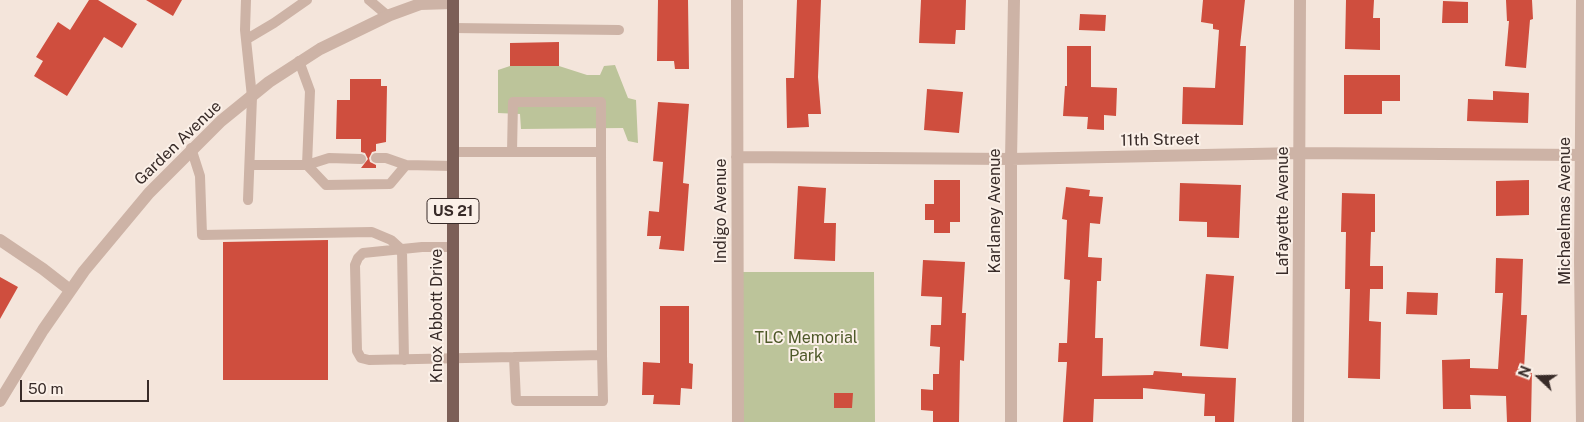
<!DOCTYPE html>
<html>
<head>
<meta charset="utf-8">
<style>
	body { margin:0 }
	#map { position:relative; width:1584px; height:422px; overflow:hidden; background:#f4e5db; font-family:"Public Sans",sans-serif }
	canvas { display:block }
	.north { position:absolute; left:1514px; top:352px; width:50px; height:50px; -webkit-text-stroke:4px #fbf0e8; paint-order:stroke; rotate:291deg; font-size:14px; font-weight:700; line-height:20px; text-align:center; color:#382b28 }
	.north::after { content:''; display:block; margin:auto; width:18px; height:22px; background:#382b28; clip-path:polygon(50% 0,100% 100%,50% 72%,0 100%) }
	.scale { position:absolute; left:20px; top:380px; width:129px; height:22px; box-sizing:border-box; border:2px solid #382b28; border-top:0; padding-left:6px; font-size:15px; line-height:18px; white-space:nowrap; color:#382b28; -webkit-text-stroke:4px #fbf0e8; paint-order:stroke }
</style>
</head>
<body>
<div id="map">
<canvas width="1584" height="422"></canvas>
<div class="north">N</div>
<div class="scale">50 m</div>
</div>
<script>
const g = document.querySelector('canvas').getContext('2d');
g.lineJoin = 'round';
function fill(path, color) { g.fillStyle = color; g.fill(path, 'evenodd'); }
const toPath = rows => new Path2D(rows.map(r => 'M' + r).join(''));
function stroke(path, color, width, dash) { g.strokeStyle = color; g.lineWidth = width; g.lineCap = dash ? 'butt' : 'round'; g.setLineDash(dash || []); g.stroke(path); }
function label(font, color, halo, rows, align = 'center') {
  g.font = font + ' "Public Sans",sans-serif'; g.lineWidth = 4; g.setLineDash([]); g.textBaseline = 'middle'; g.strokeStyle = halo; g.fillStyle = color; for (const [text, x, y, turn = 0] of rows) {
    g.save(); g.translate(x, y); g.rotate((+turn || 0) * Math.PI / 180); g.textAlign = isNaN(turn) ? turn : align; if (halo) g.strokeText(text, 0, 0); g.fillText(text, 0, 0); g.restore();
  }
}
fill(toPath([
	[615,65,628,98,636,100,638,143,628,141,623,128,521,129,520,114,498,113,498,70,510,66,559,66,587,75,600,75,604,66],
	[738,272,874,272,875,422,738,422]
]), '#bcc49a');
fill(toPath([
	[89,0,98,0,137,24,122,48,104,37,67,96,34,76,43,61,36,57,58,22,70,30],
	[146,0,182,0,173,16],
	[658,0,688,0,689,69,675,69,674,61,657,61],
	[797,0,821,0,818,77,821,114,808,114,809,127,787,128,786,78,794,78],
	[921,0,966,0,965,30,956,30,955,44,919,43],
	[1203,0,1245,0,1240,46,1246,46,1243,125,1182,124,1183,87,1215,88,1219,30,1213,29,1213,24,1201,22],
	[1346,0,1374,0,1373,18,1380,18,1380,50,1345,49],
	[1506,0,1532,0,1533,19,1530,20,1526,68,1505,66,1509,21,1507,21],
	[1443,1,1468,2,1468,23,1442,23],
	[1080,14,1106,15,1105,31,1079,30],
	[559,42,559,66,510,66,510,43],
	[1067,46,1091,46,1091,87,1117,88,1116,116,1104,115,1104,130,1087,129,1088,117,1063,116,1065,86,1067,86],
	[1344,75,1400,75,1400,101,1382,101,1382,114,1344,114],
	[350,79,381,79,381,86,387,86,386,142,376,144,376,151,372,152,369,158,370,162,376,165,376,168,361,168,368,159,365,153,361,152,361,139,336,139,337,100,350,100],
	[927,89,963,92,959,133,924,130],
	[1493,91,1529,93,1528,123,1467,121,1468,99,1493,100],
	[658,102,689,104,683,183,689,184,684,251,659,249,661,236,647,236,649,211,659,212,663,162,653,161],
	[934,180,960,180,960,222,950,222,950,233,934,233,934,220,925,220,925,204,934,204],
	[1529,180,1529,215,1496,216,1496,181],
	[1180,183,1241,185,1239,238,1207,237,1207,222,1179,221],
	[798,186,826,188,824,223,836,223,835,261,794,259],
	[1066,187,1090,190,1089,196,1103,197,1100,224,1090,223,1088,257,1102,258,1101,281,1097,281,1095,338,1103,338,1102,376,1153,375,1154,371,1182,373,1182,376,1236,378,1234,422,1215,422,1215,416,1204,416,1205,394,1143,388,1143,399,1094,399,1093,422,1063,422,1067,362,1058,362,1059,343,1067,343,1070,280,1064,279,1067,220,1062,219],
	[1342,193,1375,194,1375,232,1371,232,1370,266,1383,266,1383,289,1370,289,1369,321,1381,322,1380,379,1348,378,1350,289,1345,289,1346,232,1341,232],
	[328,240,328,380,223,380,223,242],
	[1496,258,1523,259,1521,315,1527,315,1524,369,1532,369,1531,422,1507,422,1506,396,1470,395,1471,409,1443,409,1442,360,1470,359,1470,368,1498,369,1503,293,1495,293],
	[923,260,965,262,962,313,966,313,964,361,960,360,959,422,933,422,933,411,921,410,921,389,933,390,933,374,939,374,940,347,930,346,931,325,941,325,942,297,921,296],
	[1206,274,1234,276,1228,349,1200,346],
	[0,277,18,287,0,319],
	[1407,292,1438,293,1437,315,1406,314],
	[660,306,689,306,689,363,693,364,692,389,681,388,680,405,653,404,654,395,642,395,643,362,660,363],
	[834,393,853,393,852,408,834,408]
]), '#cf4e3e');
stroke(toPath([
	[246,0,245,30,252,97,248,200],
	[369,0,388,16],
	[453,28,619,30],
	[247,39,274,23,307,0],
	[299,61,310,91,307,165,326,185,390,184,406,165],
	[191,148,200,176,202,235,372,232,391,240,402,250,404,360],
	[453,152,601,152,602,355,603,401,516,401,514,357,602,355],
	[512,152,513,102,601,102,601,152],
	[376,158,386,158,406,165,453,166],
	[250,165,307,165,329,158,361,159],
	[453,247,422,247,363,253,358,258,355,265,357,351,361,358,369,360,514,357]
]), '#cdb3a6', 10);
stroke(toPath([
	[737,0,738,422],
	[737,157,1011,159,1300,153,1584,155],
	[0,240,43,269,70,290],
	[0,401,43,330,84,271,149,193,221,121,269,82,320,49,390,15,420,4,453,3],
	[1011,422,1011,159,1014,0],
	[1298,422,1300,0],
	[1582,422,1580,262,1582,0]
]), '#cdb3a6', 12);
stroke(toPath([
	[453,0,453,422]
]), '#7c5f57', 12);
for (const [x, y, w] of [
	[453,211,52]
]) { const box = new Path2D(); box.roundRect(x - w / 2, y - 12.5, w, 25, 4); g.fillStyle = '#fbf0e8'; g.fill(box); stroke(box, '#382b28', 1); }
label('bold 15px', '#382b28', null, [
	["US 21",453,211]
]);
label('16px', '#382b28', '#fbf0e8', [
	["11th Street",1160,140,-1],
	["Garden Avenue",178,143,-44],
	["Indigo Avenue",721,211,-90],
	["Karlaney Avenue",995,211,-90],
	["Lafayette Avenue",1283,211,-90],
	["Michaelmas Avenue",1565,211,-90],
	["Knox Abbott Drive",437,316,-90]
]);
label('16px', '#4e5929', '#fbf0e8', [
	["TLC Memorial",806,338],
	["Park",806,356]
]);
</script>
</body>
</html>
